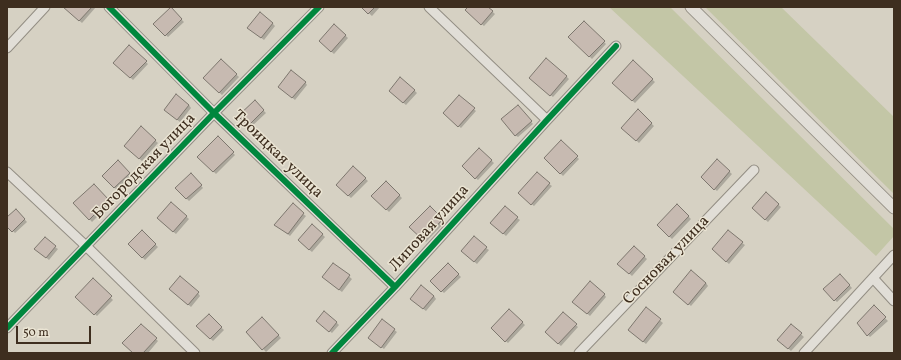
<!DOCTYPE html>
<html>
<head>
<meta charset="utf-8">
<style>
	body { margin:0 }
	#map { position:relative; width:901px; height:360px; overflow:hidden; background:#d6d1c3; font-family:Vollkorn,serif }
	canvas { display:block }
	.frame { position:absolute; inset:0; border:8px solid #3e2e1f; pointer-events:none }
	.scale { position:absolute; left:16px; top:326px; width:75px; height:18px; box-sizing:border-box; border:2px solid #3e2e1f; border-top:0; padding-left:5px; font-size:12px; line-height:14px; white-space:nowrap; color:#3e2e1f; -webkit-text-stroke:3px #eae4d3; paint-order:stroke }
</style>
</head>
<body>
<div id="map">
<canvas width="901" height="360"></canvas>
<div class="frame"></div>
<div class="scale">50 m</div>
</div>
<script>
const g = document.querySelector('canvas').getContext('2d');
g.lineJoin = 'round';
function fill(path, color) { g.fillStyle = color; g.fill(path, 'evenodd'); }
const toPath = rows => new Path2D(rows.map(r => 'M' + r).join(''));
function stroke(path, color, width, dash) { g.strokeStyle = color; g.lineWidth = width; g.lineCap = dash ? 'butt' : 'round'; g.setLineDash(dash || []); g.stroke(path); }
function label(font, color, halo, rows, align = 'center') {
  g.font = font + ' Vollkorn,serif'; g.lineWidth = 3; g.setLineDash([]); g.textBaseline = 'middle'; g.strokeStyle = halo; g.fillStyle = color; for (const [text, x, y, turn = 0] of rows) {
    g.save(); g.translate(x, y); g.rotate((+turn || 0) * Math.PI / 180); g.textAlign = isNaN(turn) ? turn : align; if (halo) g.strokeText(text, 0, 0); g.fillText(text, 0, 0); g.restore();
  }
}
fill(toPath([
	[609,7,670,7,894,229,894,236,876,256],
	[705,7,781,7,894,117,894,194]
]), '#c3c6a6');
fill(toPath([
	[64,7,96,7,82,23],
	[362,7,380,7,372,16],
	[469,7,487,7,495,14,484,26,469,13],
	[171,9,184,22,168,37,155,24],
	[584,22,606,44,592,59,570,37],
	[272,23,275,26,264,40,251,30],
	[334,25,348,38,334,54,320,41],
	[129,46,148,64,133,80,114,62],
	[221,61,239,77,222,95,204,78],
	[633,62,655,82,635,103,613,83],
	[566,76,569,79,553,97,532,80],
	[305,82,307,85,295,100,282,89],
	[414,90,417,93,406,105,393,94],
	[459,96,476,111,461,128,444,113],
	[255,102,266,113,251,127,240,116],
	[189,105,191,108,180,122,167,112],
	[520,109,533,124,518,137,515,135],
	[638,111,654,126,639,143,623,128],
	[141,128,158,143,142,161,125,146],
	[218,138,235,155,216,174,199,157],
	[561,142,579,159,563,176,545,158],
	[479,149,494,163,478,180,463,166],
	[717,161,732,174,717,191,702,177],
	[118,162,132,176,117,190,103,176],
	[353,167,368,181,351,198,337,185],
	[191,174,203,188,189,201,176,188],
	[386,183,402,198,389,212,373,196],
	[549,184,552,186,534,206,522,196],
	[94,185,111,203,92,222,75,203],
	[766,194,781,207,768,222,753,208],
	[171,203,189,219,176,234,160,221],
	[677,205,691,219,672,239,658,225],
	[430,207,445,222,426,242,411,227],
	[16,210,27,222,15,233,7,225,7,219],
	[303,214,306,216,290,236,276,225],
	[517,218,520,220,506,236,494,225],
	[312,225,325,237,312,252,301,243],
	[142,232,158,247,145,260,129,244],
	[742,243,745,245,729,264,715,252],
	[55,247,58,249,49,260,38,251],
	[634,247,647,259,632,276,619,264],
	[486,248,489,250,477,264,465,254],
	[334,264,352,279,342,292,326,280],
	[448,264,461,277,444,293,432,281],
	[840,275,852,288,837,302,824,289],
	[93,280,113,300,97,316,77,297],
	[706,283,708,286,691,306,677,294],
	[173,291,198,293,200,296,191,307],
	[604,294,606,297,590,316,576,304],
	[434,296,436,299,426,311,413,301],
	[874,307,888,321,870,337,868,335],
	[646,309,663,323,646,344,632,332],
	[509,310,525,325,508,343,492,328],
	[563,313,578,327,561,346,546,332],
	[208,315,224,330,213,341,197,326],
	[262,318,281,338,266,352,247,332],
	[382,321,397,332,384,349,372,340],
	[336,322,339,325,332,333,320,323],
	[141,325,158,341,148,353,134,353],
	[791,325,804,337,791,351,779,340]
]), '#0003');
const building = toPath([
	[63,7,92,7,79,21,63,7],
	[171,7,182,19,165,36,153,24,171,7],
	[361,7,375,7,368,14,361,7],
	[468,7,488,7,493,11,481,25,465,10,468,7],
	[260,12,273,23,261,38,247,28,260,12],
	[584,21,605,41,589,57,568,37,584,21],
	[334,24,346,35,331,52,319,41,334,24],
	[129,45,147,61,130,78,113,63,129,45],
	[546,58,567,76,550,96,529,78,546,58],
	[221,59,237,74,219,93,203,78,221,59],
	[633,60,653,79,632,101,612,83,633,60],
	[291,70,306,82,292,98,278,87,291,70],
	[400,77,415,90,403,103,389,91,400,77],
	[176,94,189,105,177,120,164,110,176,94],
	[459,95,475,108,458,127,443,113,459,95],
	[255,100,264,110,248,126,238,116,255,100],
	[518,105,532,121,515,136,501,119,518,105],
	[638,109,652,123,636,141,621,128,638,109],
	[141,126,156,140,139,159,124,146,141,126],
	[218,136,234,152,213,172,197,157,218,136],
	[561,140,578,156,560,174,544,158,561,140],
	[479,148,492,160,475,179,462,166,479,148],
	[717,159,730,171,714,190,701,177,717,159],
	[118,160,130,173,114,188,102,176,118,160],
	[353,166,366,178,348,196,336,185,353,166],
	[537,172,550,183,531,205,518,193,537,172],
	[191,173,202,185,186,199,175,188,191,173],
	[386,181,400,195,386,210,371,196,386,181],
	[94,184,109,200,89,220,73,203,94,184],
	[766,192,779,204,765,220,752,208,766,192],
	[171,202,187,216,173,232,157,218,171,202],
	[293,203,304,213,288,234,274,225,293,203],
	[677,204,689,216,669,237,657,225,677,204],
	[430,206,443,219,423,240,409,227,430,206],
	[505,206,518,217,503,234,490,223,505,206],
	[16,209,25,219,12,232,7,227,7,217,16,209],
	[312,224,323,234,309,250,298,240,312,224],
	[142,230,156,244,142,258,128,244,142,230],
	[728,230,743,242,726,262,712,249,728,230],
	[474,236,487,247,474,262,461,251,474,236],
	[45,237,56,246,46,258,34,249,45,237],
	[634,246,645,256,629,274,617,264,634,246],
	[333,263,350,275,339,290,322,277,333,263],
	[448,263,459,274,441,292,430,281,448,263],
	[691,270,706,283,688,305,673,292,691,270],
	[840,274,850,285,834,301,823,289,840,274],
	[180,276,199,292,188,305,169,289,180,276],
	[93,278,112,296,94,315,75,297,93,278],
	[590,281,605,294,587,314,572,302,590,281],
	[421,285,434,296,423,309,410,299,421,285],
	[874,305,886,317,867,336,857,323,874,305],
	[646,307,661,319,643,342,628,330,646,307],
	[509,309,523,322,505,342,491,328,509,309],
	[324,311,337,322,329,332,316,321,324,311],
	[563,312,577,324,558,344,545,332,563,312],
	[209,314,222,327,210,339,196,326,209,314],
	[262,317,279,335,262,350,246,332,262,317],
	[382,319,395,329,381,348,368,338,382,319],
	[141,324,157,338,143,353,133,353,122,343,141,324],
	[791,324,802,333,788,349,777,340,791,324]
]);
fill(building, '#c7bab1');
stroke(building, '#7d776e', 1);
const minor = toPath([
	[109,7,214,113,395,287],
	[429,7,547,120],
	[7,48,45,7],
	[7,172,86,246,195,353],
	[873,278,894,301],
	[7,328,214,113,319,7],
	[332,353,395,287,547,120,616,46],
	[579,353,754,170],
	[804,353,894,255]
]);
const tertiary = toPath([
	[691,7,894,208]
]);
stroke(minor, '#938e84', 11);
stroke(tertiary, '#938e84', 13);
stroke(minor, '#e1ded7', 9);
stroke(tertiary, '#e1ded7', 11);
stroke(toPath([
	[109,7,214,113,395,287],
	[7,328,214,113,319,7],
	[332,353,395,287,547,120,616,46]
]), '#00873e', 6);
label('16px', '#3e2e1f', '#eae4d3', [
	["Троицкая улица",277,155,44],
	["Богородская улица",145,167,-46],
	["Липовая улица",430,229,-48],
	["Сосновая улица",667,261,-46]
]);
</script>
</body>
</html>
